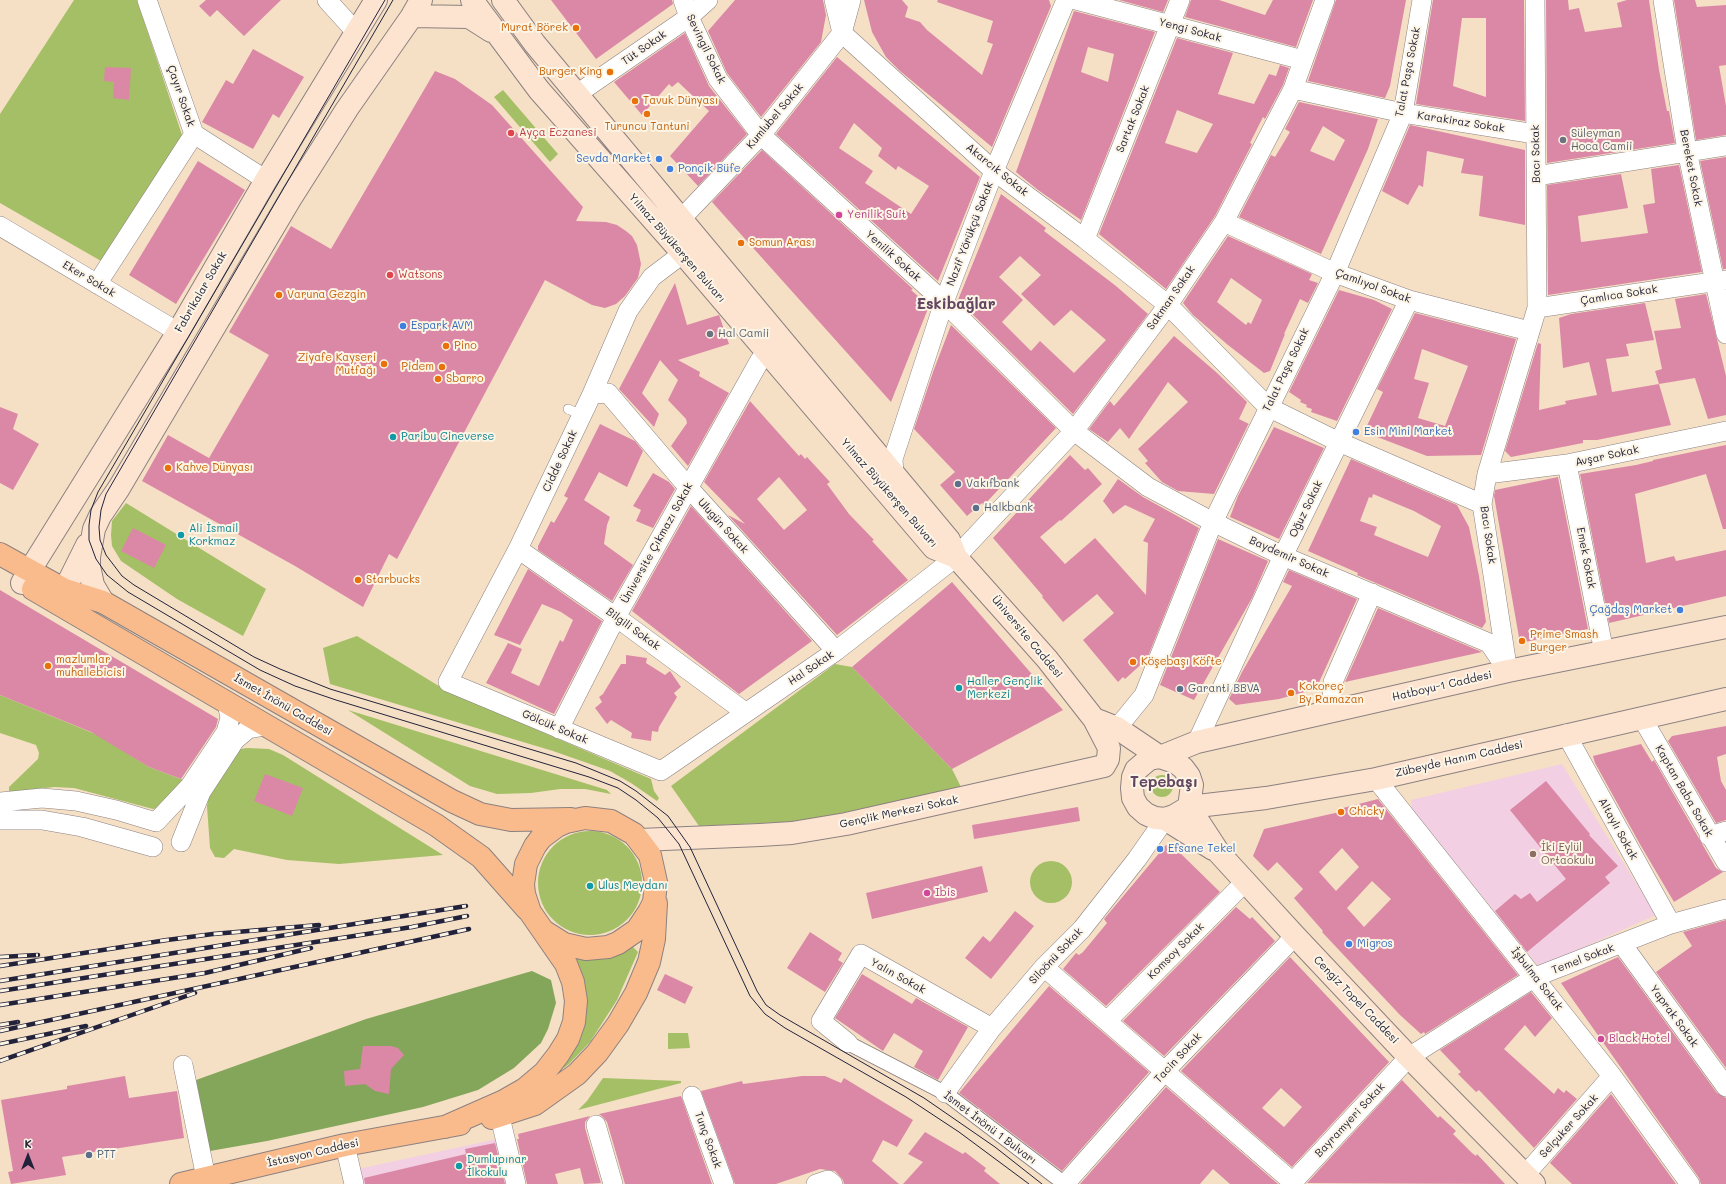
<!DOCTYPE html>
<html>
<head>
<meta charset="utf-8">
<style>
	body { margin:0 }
	#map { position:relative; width:1726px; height:1184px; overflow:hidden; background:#f5e0c5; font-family:Mali,sans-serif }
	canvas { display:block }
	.north { position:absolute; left:8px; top:1136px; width:40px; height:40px; -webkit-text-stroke:3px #fcf5e5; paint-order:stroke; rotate:0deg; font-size:11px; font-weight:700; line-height:16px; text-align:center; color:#22223b }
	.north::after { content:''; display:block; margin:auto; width:14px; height:18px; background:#22223b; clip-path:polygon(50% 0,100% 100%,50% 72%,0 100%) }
</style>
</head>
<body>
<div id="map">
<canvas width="1726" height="1184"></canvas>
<div class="north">K</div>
</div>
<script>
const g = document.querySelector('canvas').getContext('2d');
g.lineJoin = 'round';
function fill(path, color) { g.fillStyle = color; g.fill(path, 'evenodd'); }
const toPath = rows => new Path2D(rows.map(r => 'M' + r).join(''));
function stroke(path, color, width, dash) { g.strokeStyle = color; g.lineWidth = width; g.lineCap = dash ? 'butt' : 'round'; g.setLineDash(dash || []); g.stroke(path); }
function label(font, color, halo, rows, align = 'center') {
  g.font = font + ' Mali,sans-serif'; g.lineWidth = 4; g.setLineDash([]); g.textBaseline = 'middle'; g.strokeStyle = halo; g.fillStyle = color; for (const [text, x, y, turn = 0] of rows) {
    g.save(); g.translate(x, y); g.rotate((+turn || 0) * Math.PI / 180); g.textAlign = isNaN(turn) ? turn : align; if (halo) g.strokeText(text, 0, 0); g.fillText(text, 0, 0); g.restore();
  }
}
fill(toPath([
	[1562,764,1656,915,1539,967,1412,809,1411,800],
	[497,1139,505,1184,361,1184,358,1169]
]), '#f2cfe2');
fill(toPath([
	[74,0,137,0,182,135,108,265,0,203,0,114],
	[503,90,558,154,550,162,494,97],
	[126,503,266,589,243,636,177,599,121,561,112,546,111,535,112,521],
	[357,636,447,691,651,779,654,791,659,798,657,801,631,783,610,771,553,751,330,684,323,648],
	[835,664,852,667,952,769,961,787,805,821,699,826,671,786],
	[0,695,100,736,149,767,186,781,159,808,153,809,74,788,54,787,9,792,9,787,38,759,39,753,36,745,0,733],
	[348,710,607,790,611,794,585,789,560,789,531,793,497,794,470,786],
	[247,748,269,749,283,755,443,855,339,864,287,860,234,849,224,858,215,857,210,848,207,806,209,795,240,749],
	'1151 786a11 11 0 1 1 22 0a11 11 0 1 1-22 0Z',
	'538 883a52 52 0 1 1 104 0a52 52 0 1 1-104 0Z',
	'1030 882a21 21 0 1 1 42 0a21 21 0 1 1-42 0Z',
	[630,944,638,952,617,1000,590,1042,569,1064,542,1084,562,1056,573,961,576,955],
	[668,1033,688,1033,690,1048,668,1049],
	[603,1078,681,1081,681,1083,578,1110,587,1101]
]), '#a4bf65');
fill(toPath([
	[532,971,551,980,556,1003,548,1029,541,1043,514,1068,478,1090,423,1107,267,1141,210,1151,196,1080,366,1019]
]), '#83a65a');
fill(toPath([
	[206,0,281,0,244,36,217,10,210,17,199,6],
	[551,0,672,0,673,4,596,59],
	[735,0,823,0,826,15,821,42,761,117,727,73,708,31],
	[864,0,902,0,908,7,905,17,920,22,927,30,982,75,993,44,987,42,993,21,937,2,938,0,1049,0,1051,6,1049,11,992,147,900,71,886,57,872,32],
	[1119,0,1168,0,1163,12],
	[1191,0,1219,0,1265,15,1273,0,1313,0,1296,47,1185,17],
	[1336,0,1406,0,1390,86,1385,98,1308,81],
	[1433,0,1524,0,1525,121,1416,104],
	[1462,18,1486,18,1486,97,1453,86],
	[1546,0,1568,0,1569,10,1579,8,1585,32,1622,27,1617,3,1627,0,1649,0,1659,70,1667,111,1669,111,1675,143,1547,163],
	[1674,0,1695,0,1697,7,1726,5,1726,65,1719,66,1726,106,1726,135,1696,140],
	[1074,11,1155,32,1081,220,1038,190,1016,172],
	[1088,47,1114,54,1108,82,1081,72],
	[685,33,709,86,747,134,698,186,670,156,709,111,678,82,672,87,669,84,642,115,614,82],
	[1177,38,1233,53,1218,94,1254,104,1269,74,1276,76,1280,65,1289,68,1283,85,1265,119,1263,117,1250,143,1252,144,1215,216,1166,289,1099,234],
	[1177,110,1213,124,1197,153,1165,143],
	[253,49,304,77,279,118,273,114,253,149,202,122,226,80,233,84],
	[837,57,980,177,938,281,776,134],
	[854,123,882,148,878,156,896,170,898,166,929,186,911,214,865,183,873,171,839,148],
	[105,67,131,68,129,100,113,98,114,82,104,81],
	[435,71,455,79,492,105,583,207,576,221,606,222,617,225,626,231,632,236,637,245,641,264,638,278,625,296,616,304,605,308,592,305,545,280,397,559,389,554,363,607,295,566,142,481,168,435,209,458,269,355,229,332,291,226,331,249],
	[1299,102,1378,119,1368,149,1321,254,1239,217,1271,155,1275,157,1290,132,1285,129],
	[1323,126,1345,140,1334,161,1310,151],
	[1410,125,1525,150,1525,225,1479,216,1483,176,1461,173,1464,159,1427,151,1423,187,1419,185,1408,205,1382,191],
	[762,150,913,289,911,290,929,306,891,402,712,202],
	[1726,157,1726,269,1723,269,1700,161],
	[198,161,245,190,176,304,129,275],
	[1679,165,1702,272,1548,295,1547,185,1621,174,1628,208,1578,216,1581,242,1620,237,1648,233,1643,205,1655,203,1651,169],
	[1001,194,1046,228,1044,231,1116,286,1148,314,1073,414,958,300],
	[1020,256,1041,275,1021,294,1054,326,1071,310,1106,340,1074,373,1040,341,1031,351,1002,322,1023,300,999,277],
	[1228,236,1312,274,1309,280,1318,283,1308,303,1300,299,1284,334,1285,334,1270,371,1264,373,1228,345,1193,315,1183,303],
	[1231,278,1262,300,1251,324,1248,322,1246,325,1217,302],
	[675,283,687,325,719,315,729,344,678,360,700,372,699,376,729,393,688,466,671,446,687,423,686,419,668,400,678,380,660,360,642,393,659,414,654,427,619,389],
	[1339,290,1374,300,1392,309,1337,421,1311,412,1312,409,1306,407,1307,405,1300,402,1301,400,1289,392],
	[1706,294,1726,376,1726,415,1708,419,1695,378,1659,384,1655,371,1662,369,1654,331,1681,328,1675,299],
	[1645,303,1654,340,1626,344,1629,356,1606,359,1612,392,1659,384,1671,425,1597,440,1583,440,1583,443,1511,457,1505,451,1538,343,1541,344,1539,410,1566,404,1565,401,1597,395,1589,362,1563,368,1559,318,1571,314],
	[1415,313,1516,339,1481,455,1427,456,1364,432,1383,392,1377,389],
	[1422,349,1468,366,1445,426,1418,418,1429,383,1414,379],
	[951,325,1056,428,984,505,982,503,967,516,940,485,955,472,914,429,933,372],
	[1174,336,1216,372,1247,402,1239,419,1249,424,1248,425,1214,494,1178,491,1162,482,1145,463,1148,461,1138,449,1188,402,1168,382,1129,439,1120,428,1108,442,1089,429,1110,401,1114,406],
	[750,401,799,456,801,454,805,459,807,457,830,482,827,484,849,514,874,540,872,541,908,580,837,635,728,515,745,524,704,482],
	[779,477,807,510,784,530,757,499],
	[0,407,18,414,13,429,39,444,13,490,0,483],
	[600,424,635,441,643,451,627,487,599,472,584,500,610,517,607,525,604,544,633,565,612,601,538,550,538,546,551,521,554,523,568,498,564,496],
	[1274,427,1324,448,1279,539,1230,517,1238,496],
	[1726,445,1726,529,1723,529,1706,474,1635,494,1646,563,1674,556,1676,561,1726,550,1726,596,1609,623,1580,474,1636,465,1653,461,1653,460],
	[1070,455,1085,470,1088,468,1102,484,1061,521,1060,520,1040,537,1065,564,1095,538,1146,595,1148,543,1143,541,1155,519,1125,505,1113,514,1103,501,1118,479,1143,497,1199,528,1147,659,1125,679,1123,677,1118,682,1083,640,1114,613,1097,594,1063,622,1042,597,1043,596,993,538],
	[1351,459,1457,505,1469,527,1479,576,1486,622,1482,628,1357,575,1358,573,1308,551],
	[1373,494,1414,511,1441,526,1428,557,1374,535,1377,527,1360,521,1369,497,1372,498],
	[653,473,669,482,675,489,653,528,636,521,641,510,633,506],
	[1558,477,1588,629,1520,643,1494,496,1495,490],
	[691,506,812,641,739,694,632,611],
	[133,528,166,545,154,568,121,551],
	[1218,539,1268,561,1252,598,1194,700,1160,685],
	[528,569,602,621,554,714,486,683,508,643,522,649,511,673,539,686,560,640,563,642,573,620,561,612,542,604,520,645,494,635],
	[1289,570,1357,599,1316,689,1279,699,1236,705,1229,699,1242,672,1292,586,1283,582],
	[952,582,1063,710,952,769,852,667],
	[0,590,218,719,216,727,181,779,149,767,91,732,0,695],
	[1378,608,1482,652,1345,682],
	[626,655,647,658,646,663,665,675,670,671,681,687,674,693,677,697,659,727,658,732,652,731,651,741,631,738,632,733,611,720,607,724,595,708,602,702,599,697,603,694,621,664,626,664],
	[1726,726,1726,754,1717,757,1721,781,1726,790,1726,820,1716,823,1668,741,1672,736],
	[1641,744,1652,762,1654,760,1716,868,1723,872,1674,902,1641,846,1595,763,1593,756],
	[265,774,303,788,292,816,254,801],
	[1546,781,1590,834,1589,835,1618,866,1605,877,1610,883,1527,952,1495,911,1515,894,1521,899,1530,893,1537,902,1566,879,1510,810],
	[1378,799,1518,975,1425,1034,1424,1032,1421,1034,1400,1015,1322,932,1323,931,1294,898,1303,889,1277,862,1268,871,1253,856,1264,829,1344,811,1343,808],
	[1342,848,1359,867,1336,891,1319,872],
	[1372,881,1391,899,1364,927,1347,908],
	[1078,807,1080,821,974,839,972,825],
	[1166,845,1175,853,1177,850,1220,892,1106,1006,1063,969,1076,953,1079,955,1083,952,1107,923,1104,919],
	[982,866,988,892,872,919,866,893],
	[1236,907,1250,919,1252,917,1275,941,1164,1056,1123,1021],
	[1015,911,1034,926,991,979,965,958,983,936,990,942],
	[1726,920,1726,1068,1656,972,1692,946,1683,932],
	[810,932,842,953,838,960,843,963,825,992,787,968],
	[1290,957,1389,1062,1292,1167,1181,1071],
	[1281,1088,1302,1107,1284,1127,1262,1108],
	[1618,957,1717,1093,1726,1098,1726,1184,1701,1184,1699,1178,1561,983],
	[665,974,693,987,685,1004,657,990],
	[862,974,912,1004,916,998,968,1027,938,1080,914,1067,923,1051,894,1033,883,1051,835,1018],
	[1049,986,1149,1072,1062,1171,959,1093],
	[1531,992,1552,1018,1535,1037,1525,1025,1504,1049,1554,1094,1558,1088,1564,1093,1566,1090,1577,1099,1534,1148,1479,1090,1476,1092,1458,1074,1461,1072,1440,1050],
	[363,1046,391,1046,398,1048,404,1055,391,1069,389,1094,375,1091,365,1084,345,1086,344,1071,360,1069],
	[125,1076,129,1098,177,1091,184,1138,62,1157,66,1175,11,1184,8,1172,13,1171,1,1100,67,1089,67,1086],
	[802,1076,825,1076,841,1083,844,1078,913,1120,897,1147,883,1140,872,1161,899,1184,844,1184,843,1180,835,1171,820,1169,776,1184,735,1184,701,1091,742,1081,743,1084],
	[1402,1080,1438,1118,1440,1116,1456,1131,1453,1134,1472,1153,1476,1156,1477,1154,1505,1184,1307,1183],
	[1166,1087,1278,1184,1230,1184,1213,1169,1200,1184,1080,1184],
	[1611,1094,1676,1184,1572,1184,1550,1163],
	[681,1096,712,1184,625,1184,607,1122,603,1117,599,1114],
	[590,1116,585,1122,585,1128,601,1183,584,1184,580,1168,555,1174,558,1184,527,1184,517,1139,519,1139,518,1134],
	[925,1132,963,1154,965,1152,986,1168,984,1171,1000,1184,903,1184,923,1162,908,1154],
	[495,1143,505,1184,365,1184,364,1178,466,1154,465,1149]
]), '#db88a7');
const service = toPath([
	[568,409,582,415]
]);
const pedestrian = toPath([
	[848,1043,945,1093,1065,1184]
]);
const minor = toPath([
	[147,0,194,134,266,180],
	[327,0,357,33],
	[683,0,689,17,718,79,761,135,944,302,1074,431,1148,487,1213,522,1283,556,1489,643,1508,671],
	[834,0,842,33,994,171,1085,239,1168,305,1268,407,1339,442,1482,504],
	[1076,0,1303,60],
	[1535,0,1537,308],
	[1663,0,1687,151,1726,334],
	[1293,89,1403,113,1535,134],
	[577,94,689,17,708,0],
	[1536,176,1726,146],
	[680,220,761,135,842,33,851,0],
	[1224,222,1335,273,1409,300,1529,331],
	[0,226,178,332],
	[1085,239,1180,0],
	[686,257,677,258,652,277,628,311,592,394,518,549,448,682,661,771,836,651,956,557,1074,431,1168,305,1224,222,1293,89,1325,0],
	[97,284,194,134],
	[592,394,608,393,688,487,836,651],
	[1567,464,1604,652],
	[1487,474,1567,464,1726,431],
	[894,475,893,459,944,302,994,171,1066,0],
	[518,549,616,617,745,712],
	[1507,666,1482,504,1487,474,1537,308,1726,280],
	[1335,711,1332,697,1333,682,1372,593],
	[1642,718,1726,862],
	[1117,728,1144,695,1213,522,1335,273,1403,113,1422,0],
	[559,729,616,617,760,360],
	[1566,734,1671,924],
	[1197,742,1283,556,1409,300],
	[1376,779,1612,1076,1690,1184],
	[0,802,42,798,76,801,116,810,156,822,190,786,226,732,230,718,227,703],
	[0,820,42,820,82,827,153,847],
	[1709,836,1726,831],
	[181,842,201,792,235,740,248,729,265,726],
	[1622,944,1726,1087],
	[1044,967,1295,1184],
	[1107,1021,1246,881],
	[848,1043,821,1021,861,954,992,1028],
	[183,1065,206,1178],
	[945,1093,992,1028,1044,967,1082,929,1137,859,1165,819],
	[692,1096,724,1184],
	[500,1117,516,1184],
	[596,1125,613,1184],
	[345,1145,354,1184],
	[1525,1175,1612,1076],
	[816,1184,828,1180,833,1184],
	[1065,1184,1165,1071,1295,936],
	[1291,1184,1409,1057,1535,977,1671,924,1726,909]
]);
const secondary = toPath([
	[472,0,539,90,686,257,934,548,956,557],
	[503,0,535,44,949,540,956,557,1047,659,1094,719,1109,748,1108,759,1104,766,846,824,792,833,760,835,640,840],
	[412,16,469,17,491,31],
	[22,583,178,332,266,180,376,0],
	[103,602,93,585,89,566,89,557,94,529,100,516,119,488,292,196,347,109,412,16,421,0],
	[58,603,87,545],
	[1094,719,1117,728,1160,757,1197,742,1508,671,1726,627],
	[1160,757,1175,762,1183,768,1189,776,1192,785,1189,807,1174,816,1165,819,1155,818,1146,814,1138,807,1133,798,1132,788,1133,777,1136,770,1149,759,1160,757],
	[1165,819,1213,849],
	[1534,1184,1409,1057,1295,936,1219,853,1189,807,1266,798,1376,779,1726,699]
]);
const primary = toPath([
	[0,554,65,590,103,602,452,801,480,814,511,820,571,819],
	[33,589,436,825,481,857,527,909],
	[492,1118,535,1104,577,1074,597,1053,618,1024,636,993,649,962,654,939,656,903],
	[445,1127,504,1101,525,1089,544,1073,558,1055,568,1039,574,1022,576,1001,573,982,566,964,530,912,524,894,523,884,526,864,535,846,541,838,557,826,566,822,585,818,611,821,634,834,650,855,656,882,654,902,649,912,637,930,618,943,608,947,586,949,564,944,545,932],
	[181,1184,345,1145,460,1124]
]);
stroke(service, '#8c8180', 10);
stroke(pedestrian, '#8c8180', 16);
stroke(minor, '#8c8180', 20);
stroke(secondary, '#8c8180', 24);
stroke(primary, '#8c8180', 24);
stroke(service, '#fff', 9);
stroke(pedestrian, '#fff', 14);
stroke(minor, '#fff', 19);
stroke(secondary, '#fde4d1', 22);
stroke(primary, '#fabb8c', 22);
stroke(toPath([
	[385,0,98,492,91,510,89,525,89,540,96,559,107,575,128,592,260,670,295,686,336,700,589,777,618,788,636,800,658,818,679,844,750,996,765,1014,785,1028,906,1097,959,1132,1029,1184],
	[393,0,106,494,101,510,99,527,100,540,106,555,122,576,134,585,254,657,280,669,330,689,576,763,620,781,636,791,668,816,690,847,757,991,766,1005,780,1015,924,1098,995,1147,1042,1184]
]), '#22223b', 1);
const rail = toPath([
	[0,957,38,955],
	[0,966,167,940,213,934,319,925],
	[0,981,466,906],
	[0,991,412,927,467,916],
	[0,1005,205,973,311,948],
	[0,1025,18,1022],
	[0,1031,469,929],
	[0,1044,86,1026],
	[0,1061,195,993]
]);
stroke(rail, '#22223b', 4.5);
stroke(rail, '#fcf5e5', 3, [9]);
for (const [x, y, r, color] of [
	[576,28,4,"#e8710a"],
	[610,72,4,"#e8710a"],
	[635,101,4,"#e8710a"],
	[647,114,4,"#e8710a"],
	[511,133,4,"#e0444e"],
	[1563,140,4,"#6b7280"],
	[659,159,4,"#3f7fe0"],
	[670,169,4,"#3f7fe0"],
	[839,215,4,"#d1479c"],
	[741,243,4,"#e8710a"],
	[390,275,4,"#e0444e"],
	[279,295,4,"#e8710a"],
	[403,326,4,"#3f7fe0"],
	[710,334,4,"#6b7280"],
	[446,346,4,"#e8710a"],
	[384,364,4,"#e8710a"],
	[442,367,4,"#e8710a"],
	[438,379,4,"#e8710a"],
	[1356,432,4,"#3f7fe0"],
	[393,437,4,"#0f9aa8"],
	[168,468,4,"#e8710a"],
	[958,484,4,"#5c6f8a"],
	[976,508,4,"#5c6f8a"],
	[181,535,4,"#0f9aa8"],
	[358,580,4,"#e8710a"],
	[1680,610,4,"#3f7fe0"],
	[1522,641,4,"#e8710a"],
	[1133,662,4,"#e8710a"],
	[48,666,4,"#e8710a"],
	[959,688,4,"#0f9aa8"],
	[1180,689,4,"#5c6f8a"],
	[1291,693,4,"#e8710a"],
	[1341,812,4,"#e8710a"],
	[1160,849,4,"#3f7fe0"],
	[1533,854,4,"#8d6e63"],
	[590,886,4,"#0f9aa8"],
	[927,893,4,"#d1479c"],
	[1349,944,4,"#3f7fe0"],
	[1601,1039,4,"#d1479c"],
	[89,1155,4,"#5c6f8a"],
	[459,1166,4,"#0f9aa8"]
]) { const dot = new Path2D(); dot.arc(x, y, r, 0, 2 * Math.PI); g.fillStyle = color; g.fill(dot); stroke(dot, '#fcf5e5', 1.5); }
label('11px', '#c56008', '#fcf5e5', [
	["Murat Börek",568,28,"right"],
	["Burger King",602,72,"right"],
	["Tavuk Dünyası",643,101],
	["Turuncu Tantuni",647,127,"center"],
	["Somun Arası",749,243],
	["Varuna Gezgin",287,295],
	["Pino",454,346],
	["Ziyafe Kayseri",376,358,"right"],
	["Mutfağı",376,371,"right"],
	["Pidem",434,367,"right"],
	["Sbarro",446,379],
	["Kahve Dünyası",176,468],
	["Starbucks",366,580],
	["Prime Smash",1530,635],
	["Burger",1530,648],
	["mazlumlar",56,660],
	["muhallebicisi",56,673],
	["Köşebaşı Köfte",1141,662],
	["Kokoreç",1299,687],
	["By Ramazan",1299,700],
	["Chicky",1349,812]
], 'left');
label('11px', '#22223b', '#fcf5e5', [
	["Yengi Sokak",1190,30,15],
	["Tüt Sokak",644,48,-35],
	["Sevingil Sokak",706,49,64],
	["Talat Paşa Sokak",1408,72,-79],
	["Çayır Sokak",181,96,71],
	["Kumlubel Sokak",775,116,-50],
	["Sartak Sokak",1133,119,-68],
	["Karakiraz Sokak",1461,122,9],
	["Bacı Sokak",1536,154,-91],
	["Bereket Sokak",1691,168,79],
	["Akarcık Sokak",997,170,39],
	["Nazif Yörükçü Sokak",970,234,-69],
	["Yılmaz Büyükerşen Bulvarı",677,248,49],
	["Yenilik Sokak",893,256,42],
	["Eker Sokak",89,279,31],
	["Çamlıyol Sokak",1373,286,20],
	["Fabrikalar Sokak",201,292,-60],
	["Çamlıca Sokak",1619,295,-9],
	["Sakman Sokak",1171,298,-55],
	["Talat Paşa Sokak",1286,370,-64],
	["Avşar Sokak",1607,456,-12],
	["Cidde Sokak",560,461,-65],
	["Yılmaz Büyükerşen Bulvarı",889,493,49],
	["Oğuz Sokak",1306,509,-64],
	["Ulugün Sokak",723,526,48],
	["Bacı Sokak",1488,535,82],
	["Üniversite Çıkmazı Sokak",657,543,-61],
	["Baydemir Sokak",1289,557,24],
	["Emek Sokak",1586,558,79],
	["Bilgili Sokak",633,629,36],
	["Üniversite Caddesi",1027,637,50],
	["Hal Sokak",811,668,-34],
	["Hatboyu-1 Caddesi",1442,686,-13],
	["İsmet İnönü Caddesi",283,705,30],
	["Gölcük Sokak",555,727,23],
	["Zübeyde Hanım Caddesi",1459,759,-13],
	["Kaptan Baba Sokak",1684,791,60],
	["Gençlik Merkezi Sokak",899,812,-12],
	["Altaylı Sokak",1618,829,61],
	["Komsoy Sokak",1176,951,-45],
	["Siloönü Sokak",1056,956,-47],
	["Temel Sokak",1583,959,-21],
	["Yalın Sokak",898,976,29],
	["İşbulma Sokak",1537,979,52],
	["Cengiz Topel Caddesi",1356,1000,46],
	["Yaprak Sokak",1674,1016,54],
	["Tacin Sokak",1178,1058,-47],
	["Bayramyeri Sokak",1350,1120,-47],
	["Selçuker Sokak",1569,1126,-48],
	["İsmet İnönü 1 Bulvarı",990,1128,37],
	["Tunç Sokak",708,1140,70],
	["İstasyon Caddesi",313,1153,-13]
]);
label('11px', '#be3a42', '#fcf5e5', [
	["Ayça Eczanesi",519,133],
	["Watsons",398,275]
], 'left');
label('11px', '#5b616d', '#fcf5e5', [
	["Süleyman",1571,134],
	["Hoca Camii",1571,147],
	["Hal Camii",718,334]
], 'left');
label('11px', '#366cbe', '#fcf5e5', [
	["Sevda Market",651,159,"right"],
	["Ponçik Büfe",678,169],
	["Espark AVM",411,326],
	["Esin Mini Market",1364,432],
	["Çağdaş Market",1672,610,"right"],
	["Efsane Tekel",1168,849],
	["Migros",1357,944]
], 'left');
label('11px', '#b23c85', '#fcf5e5', [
	["Yenilik Suit",847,215],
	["Ibis",935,893],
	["Black Hotel",1609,1039]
], 'left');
label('11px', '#0d838f', '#fcf5e5', [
	["Paribu Cineverse",401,437],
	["Ali İsmail",189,529],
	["Korkmaz",189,542],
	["Haller Gençlik",967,682],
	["Merkezi",967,695],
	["Ulus Meydanı",598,886],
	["Dumlupınar",467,1160],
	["İlkokulu",467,1173]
], 'left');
label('11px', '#4e5e75', '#fcf5e5', [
	["Vakıfbank",966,484],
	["Halkbank",984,508],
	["Garanti BBVA",1188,689],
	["PTT",97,1155]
], 'left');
label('11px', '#785e54', '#fcf5e5', [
	["İki Eylül",1541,848],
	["Ortaokulu",1541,861]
], 'left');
label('bold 15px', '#634661', '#fcf5e5', [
	["Eskibağlar",956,304],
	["Tepebaşı",1164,782]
]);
</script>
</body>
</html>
